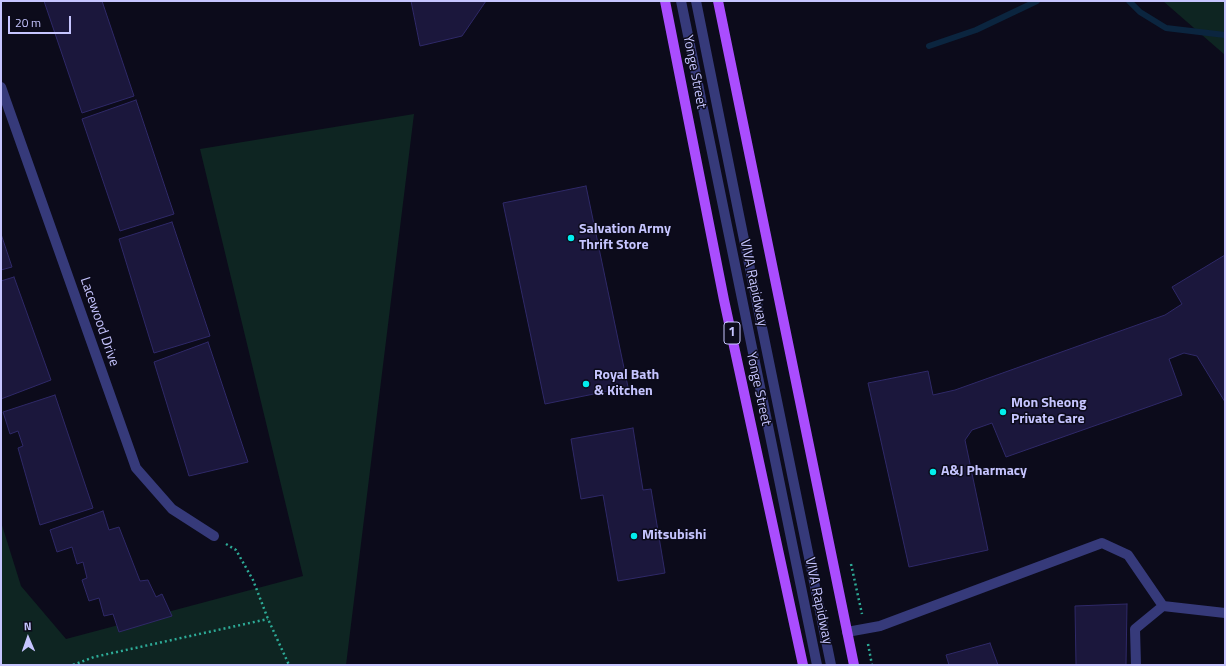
<!DOCTYPE html>
<html>
<head>
<meta charset="utf-8">
<style>
	body { margin:0 }
	#map { position:relative; width:1226px; height:666px; overflow:hidden; background:#0c0b1b; font-family:"Titillium Web",sans-serif }
	canvas { display:block }
	.frame { position:absolute; inset:0; border:2px solid #c6c5ff; pointer-events:none }
	.north { position:absolute; left:8px; top:618px; width:40px; height:40px; -webkit-text-stroke:3px #0c0b1b; paint-order:stroke; rotate:358deg; font-size:11px; font-weight:700; line-height:16px; text-align:center; color:#c6c5ff }
	.north::after { content:''; display:block; margin:auto; width:14px; height:18px; background:#c6c5ff; clip-path:polygon(50% 0,100% 100%,50% 72%,0 100%) }
	.scale { position:absolute; left:8px; top:16px; width:63px; height:18px; box-sizing:border-box; border:2px solid #c6c5ff; border-top:0; padding-left:5px; font-size:12px; line-height:14px; white-space:nowrap; color:#c6c5ff; -webkit-text-stroke:3px #0c0b1b; paint-order:stroke }
</style>
</head>
<body>
<div id="map">
<canvas width="1226" height="666"></canvas>
<div class="frame"></div>
<div class="north">N</div>
<div class="scale">20 m</div>
</div>
<script>
const g = document.querySelector('canvas').getContext('2d');
g.lineJoin = 'round';
function fill(path, color) { g.fillStyle = color; g.fill(path, 'evenodd'); }
const toPath = rows => new Path2D(rows.map(r => 'M' + r).join(''));
function stroke(path, color, width, dash) { g.strokeStyle = color; g.lineWidth = width; g.lineCap = dash ? 'butt' : 'round'; g.setLineDash(dash || []); g.stroke(path); }
function label(font, color, halo, rows, align = 'center') {
  g.font = font + ' "Titillium Web",sans-serif'; g.lineWidth = 3; g.setLineDash([]); g.textBaseline = 'middle'; g.strokeStyle = halo; g.fillStyle = color; for (const [text, x, y, turn = 0] of rows) {
    g.save(); g.translate(x, y); g.rotate((+turn || 0) * Math.PI / 180); g.textAlign = isNaN(turn) ? turn : align; if (halo) g.strokeText(text, 0, 0); g.fillText(text, 0, 0); g.restore();
  }
}
fill(toPath([
	[1163,1,1225,1,1225,55],
	[414,114,346,665,1,665,1,522,21,586,66,639,303,576,200,149]
]), '#0e2522');
stroke(toPath([
	[1129,1,1140,12,1166,28,1225,35],
	[929,46,976,30,1037,1]
]), '#0b253f', 6);
const building = toPath([
	[44,1,102,1,134,96,82,113,44,1],
	[411,1,486,1,462,36,420,46,411,1],
	[136,100,174,214,120,231,82,119,136,100],
	[586,186,628,387,545,404,503,203,586,186],
	[172,222,210,336,154,353,119,239,172,222],
	[1,234,12,267,1,270,1,234],
	[1225,255,1225,402,1197,356,1184,353,1169,359,1182,395,1006,457,992,423,972,430,965,440,988,550,909,567,868,383,928,371,933,395,955,390,1165,315,1182,304,1172,287,1225,255],
	[14,277,51,380,1,399,1,281,14,277],
	[208,342,248,462,189,476,154,362,208,342],
	[55,395,93,508,40,525,18,448,23,446,18,431,10,434,3,412,55,395],
	[633,428,643,490,651,489,665,573,618,581,603,495,581,499,571,439,633,428],
	[103,511,109,530,119,527,140,581,148,580,156,597,162,594,172,616,119,632,113,614,104,616,99,598,89,601,82,580,87,578,83,562,77,564,72,547,57,552,50,530,103,511],
	[1127,604,1126,665,1076,665,1075,606,1127,604],
	[990,643,998,665,949,665,946,655,990,643]
]);
fill(building, '#1b173c');
stroke(building, '#2f2968', 1);
stroke(toPath([
	[226,544,236,550,253,580,268,619,289,665],
	[851,564,862,614],
	[868,644,872,665],
	[73,665,94,657,268,619]
]), '#2dab97', 2.5, [2, 3]);
stroke(toPath([
	[681,1,817,665],
	[696,1,739,215,831,665],
	[847,632,880,626,1102,543,1128,555,1163,606,1225,613],
	[1136,665,1135,629,1163,606]
]), '#363a7a', 10);
stroke(toPath([
	[1,87,136,468,172,509,214,536]
]), '#363a7a', 10);
stroke(toPath([
	[665,1,724,300,803,665],
	[718,1,854,665]
]), '#aa4dfe', 10);
for (const [x, y, r, color] of [
	[571,238,4,"#02eeee"],
	[586,384,4,"#02eeee"],
	[1003,412,4,"#02eeee"],
	[933,472,4,"#02eeee"],
	[634,536,4,"#02eeee"]
]) { const dot = new Path2D(); dot.arc(x, y, r, 0, 2 * Math.PI); g.fillStyle = color; g.fill(dot); stroke(dot, '#0c0b1b', 1.5); }
for (const [x, y, w] of [
	[732,333,16]
]) { const box = new Path2D(); box.roundRect(x - w / 2, y - 11, w, 22, 3); g.fillStyle = '#0c0b1b'; g.fill(box); stroke(box, '#c6c5ff', 1); }
label('bold 13px', '#c6c5ff', null, [
	["1",732,333]
]);
label('14px', '#c6c5ff', '#0c0b1b', [
	["Yonge Street",694,72,79],
	["VIVA Rapidway",753,283,78],
	["Lacewood Drive",99,322,71],
	["Yonge Street",758,389,78],
	["VIVA Rapidway",818,601,78]
]);
label('bold 14px', '#c6c5ff', '#0c0b1b', [
	["Salvation Army",579,230],
	["Thrift Store",579,246],
	["Royal Bath",594,376],
	["& Kitchen",594,392],
	["Mon Sheong",1011,404],
	["Private Care",1011,420],
	["A&J Pharmacy",941,472],
	["Mitsubishi",642,536]
], 'left');
</script>
</body>
</html>
